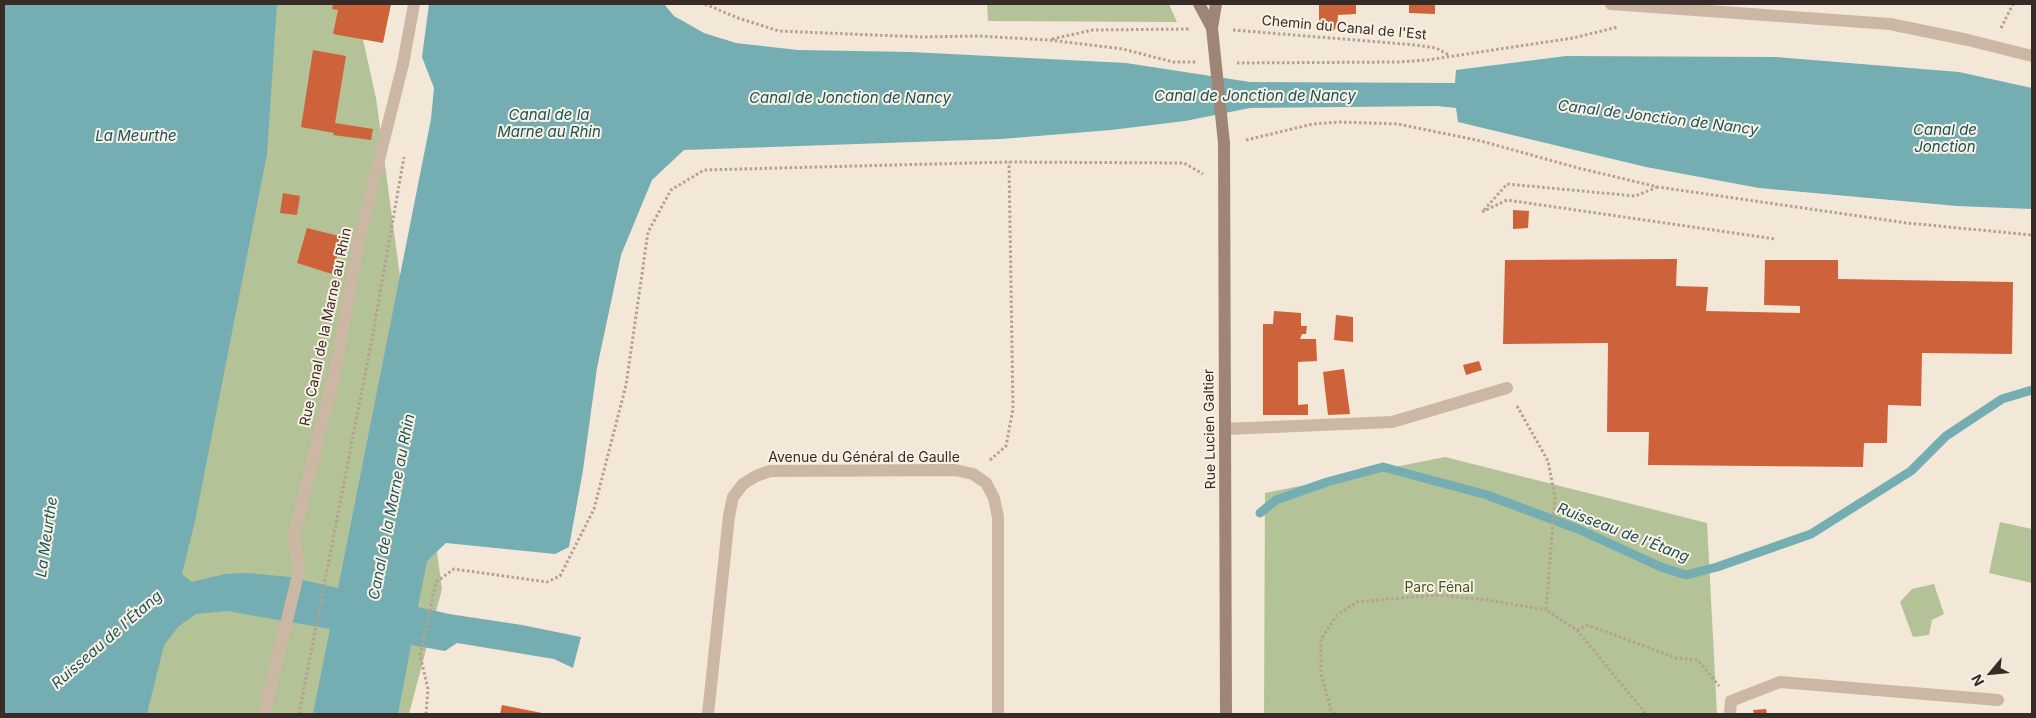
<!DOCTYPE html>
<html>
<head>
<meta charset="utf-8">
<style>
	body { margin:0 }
	#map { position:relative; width:2036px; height:718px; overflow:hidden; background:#f3e7d8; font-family:Inter,sans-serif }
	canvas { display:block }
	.frame { position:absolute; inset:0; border:5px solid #362b26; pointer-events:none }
	.north { position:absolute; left:1966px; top:648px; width:50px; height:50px; -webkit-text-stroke:4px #faf1e4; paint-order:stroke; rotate:242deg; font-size:14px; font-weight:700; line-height:20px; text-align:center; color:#362b26 }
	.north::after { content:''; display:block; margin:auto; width:18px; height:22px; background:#362b26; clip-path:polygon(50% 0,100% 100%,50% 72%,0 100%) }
</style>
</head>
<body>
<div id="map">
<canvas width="2036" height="718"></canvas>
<div class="frame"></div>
<div class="north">N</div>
</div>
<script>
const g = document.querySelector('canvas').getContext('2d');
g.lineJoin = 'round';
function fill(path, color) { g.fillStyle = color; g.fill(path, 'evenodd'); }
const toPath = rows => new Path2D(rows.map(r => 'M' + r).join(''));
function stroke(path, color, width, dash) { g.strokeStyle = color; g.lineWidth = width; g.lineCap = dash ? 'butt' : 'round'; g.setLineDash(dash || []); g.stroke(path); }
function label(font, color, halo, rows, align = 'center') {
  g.font = font + ' Inter,sans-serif'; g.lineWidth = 4; g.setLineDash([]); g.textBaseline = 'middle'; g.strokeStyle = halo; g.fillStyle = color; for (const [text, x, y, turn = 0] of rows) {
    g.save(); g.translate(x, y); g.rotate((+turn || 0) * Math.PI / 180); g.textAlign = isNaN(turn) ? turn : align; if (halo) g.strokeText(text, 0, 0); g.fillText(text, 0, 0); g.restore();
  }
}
fill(toPath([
	[4,4,355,4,376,98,442,589,409,714,4,714],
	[987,4,1169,4,1177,22,988,21],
	[1445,457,1707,523,1717,714,1264,714,1265,493],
	[2000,522,2032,529,2032,583,1989,573],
	[1934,584,1944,614,1932,620,1929,635,1913,637,1900,602,1912,589]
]), '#b3c297');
fill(toPath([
	[4,4,277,4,267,154,195,521,182,574,192,582,225,574,247,573,290,577,338,588,431,119,434,88,422,57,429,4,664,4,674,16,704,33,736,43,798,50,911,52,1126,63,1250,82,1455,83,1456,70,1566,56,1776,57,1959,72,2032,88,2032,209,1957,206,1759,188,1646,167,1458,122,1456,108,1437,106,1250,108,1185,121,1111,130,1001,139,684,150,652,180,621,255,597,368,583,470,569,547,555,554,446,543,427,561,418,607,449,614,522,625,581,637,573,668,554,659,457,643,445,651,411,645,398,714,313,714,330,629,227,611,196,614,179,626,164,645,147,714,4,714]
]), '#75aeb2');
stroke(toPath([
	[1260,513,1276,500,1327,482,1383,467,1487,495,1578,529,1661,567,1686,575,1717,567,1811,534,1911,471,1946,436,2002,399,2032,390]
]), '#75aeb2', 9);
fill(toPath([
	[333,4,391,4,383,43,333,34,338,10,332,9],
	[1319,4,1356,4,1356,14,1338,15,1337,27,1333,31,1327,31,1319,24],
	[1409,4,1435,4,1435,14,1409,13],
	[313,50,346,56,335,123,373,129,371,140,333,135,334,133,301,127],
	[283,193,300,196,297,215,280,213],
	[1513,210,1529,211,1528,228,1513,229],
	[307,228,343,237,332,274,297,263],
	[1677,259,1676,286,1708,287,1706,311,1800,313,1800,306,1764,305,1765,260,1838,260,1838,279,2013,282,2012,354,1922,353,1921,406,1888,405,1887,443,1864,443,1863,467,1648,465,1649,432,1607,432,1608,343,1503,344,1505,260],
	[1274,311,1301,313,1301,326,1307,326,1306,334,1302,334,1300,339,1316,339,1317,361,1298,362,1298,405,1308,404,1308,415,1263,415,1263,324,1273,324],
	[1336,315,1353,317,1353,342,1334,340],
	[1479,361,1482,370,1466,375,1463,365],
	[1344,369,1350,414,1328,415,1323,372],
	[502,705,542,713,542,714,500,714],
	[1766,709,1767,714,1754,714,1753,710]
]), '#ce623b');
stroke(toPath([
	[705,4,738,18,779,31,921,37,978,36,1049,40,1123,49,1173,62,1196,62],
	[2001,28,2013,4],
	[1233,30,1416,45,1436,48,1449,55],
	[1052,39,1093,30,1189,29],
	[1237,63,1399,62,1427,60,1573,38,1618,27],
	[1246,140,1313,124,1340,122,1398,124,1481,141,1578,168,1658,187,1907,223,2032,235],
	[1484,210,1507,184,1635,196,1658,187],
	[1482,212,1507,200,1775,239],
	[1517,406,1548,461,1555,498,1546,610,1577,630,1646,714],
	[990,460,1006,446,1013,409,1009,162],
	[1577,630,1588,625,1676,658,1698,660,1719,686],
	[299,714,372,339,404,157],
	[426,714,428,689,420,655,436,582,454,569,547,582,560,576,594,509,626,385,648,232,671,190,704,170,1009,162,1184,163,1203,174],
	[1335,714,1331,710,1321,674,1321,639,1337,615,1357,602,1434,595,1488,600,1546,610]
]), '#b7a08d', 3, [2.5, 2.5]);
stroke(toPath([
	[1225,429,1392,422,1507,388],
	[264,714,299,571,294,536,336,367,359,240,403,64],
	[1730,714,1731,701,1780,682,1998,700]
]), '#cbb7a3', 12);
stroke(toPath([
	[1611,4,1890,24,1968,40,2032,56],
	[403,64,414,4],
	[708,714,729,516,733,497,743,484,756,476,770,471,955,470,973,474,986,483,994,498,998,517,998,714]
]), '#cbb7a3', 12);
stroke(toPath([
	[1199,4,1212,28],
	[1212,28,1216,4],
	[1224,143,1226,714]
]), '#9f8575', 12);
stroke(toPath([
	[1212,28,1224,143]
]), '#9f8575', 12);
label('14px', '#362b26', '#faf1e4', [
	["Chemin du Canal de l'Est",1344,28,5],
	["Rue Canal de la Marne au Rhin",326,327,-78],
	["Rue Lucien Galtier",1210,429,-91],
	["Avenue du Général de Gaulle",864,458]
]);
label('14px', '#445628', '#faf1e4', [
	["Parc Fénal",1439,588]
]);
label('italic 15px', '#19545a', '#faf1e4', [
	["Canal de Jonction de Nancy",1255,96],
	["Canal de Jonction de Nancy",850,98],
	["Canal de la",549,115],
	["Marne au Rhin",549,132],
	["Canal de Jonction de Nancy",1658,118,7],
	["Canal de",1945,130],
	["Jonction",1945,147],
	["La Meurthe",136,136],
	["Canal de la Marne au Rhin",392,507,-79],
	["Ruisseau de l'Étang",1623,533,21],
	["La Meurthe",47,537,-82],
	["Ruisseau de l'Étang",107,640,-41]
]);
</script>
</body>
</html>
